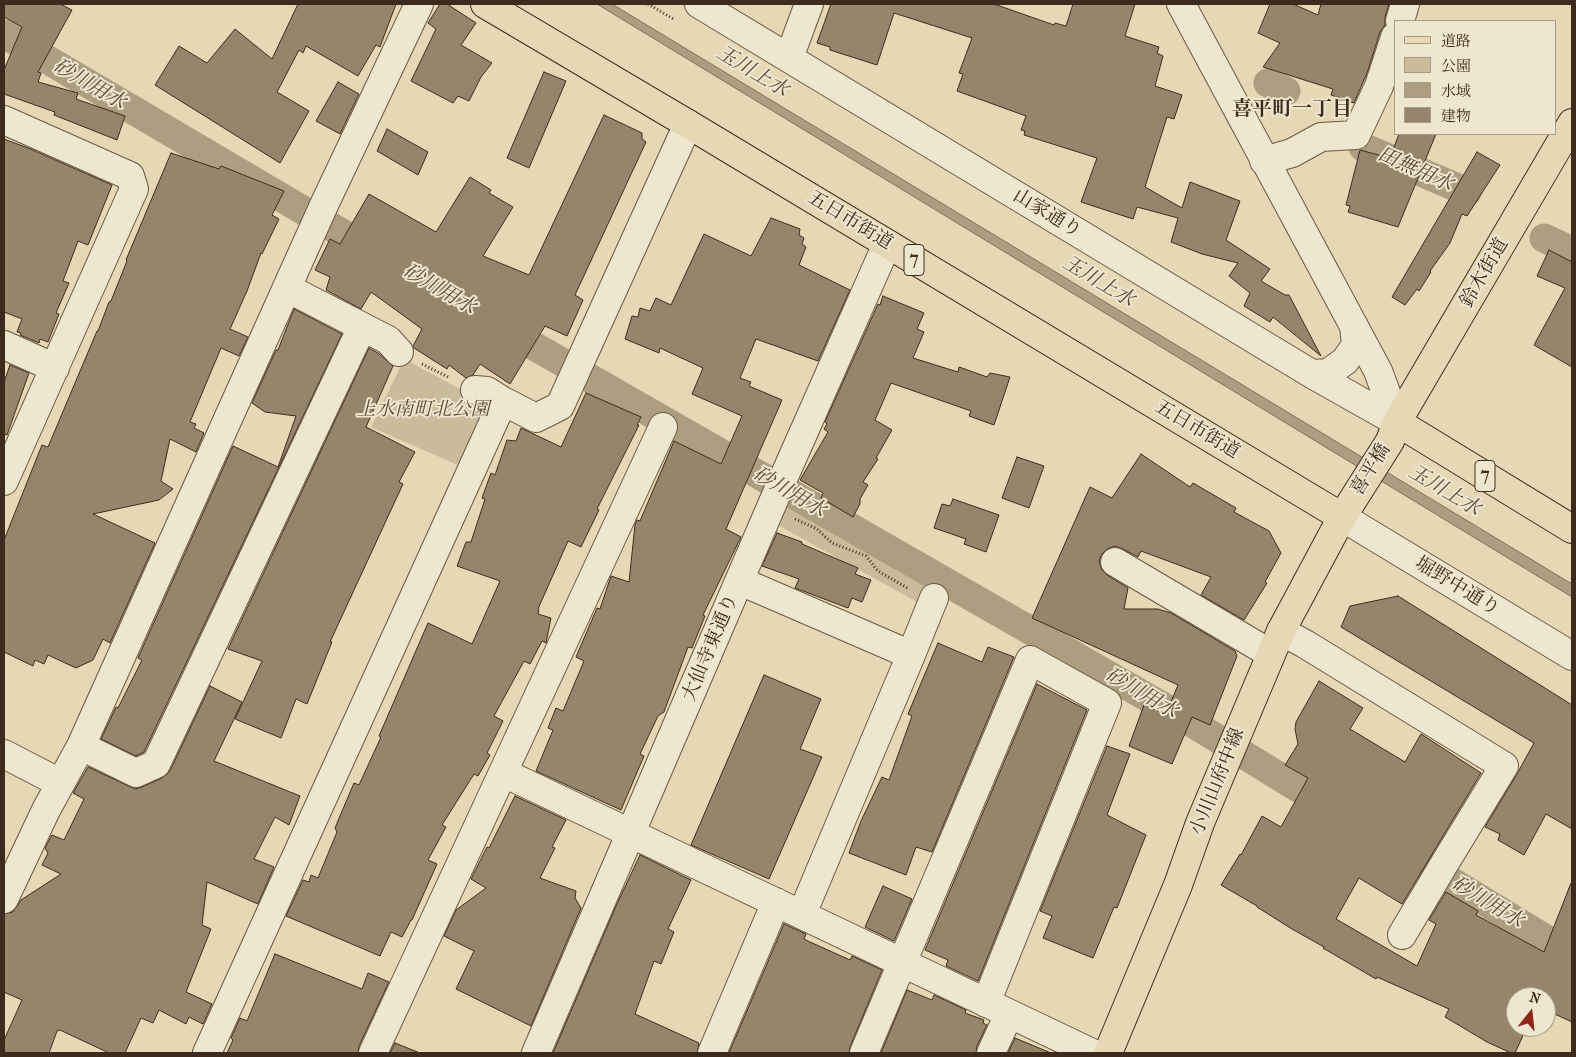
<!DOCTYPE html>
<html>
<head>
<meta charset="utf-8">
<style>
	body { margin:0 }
	#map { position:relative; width:1576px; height:1057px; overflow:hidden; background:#e7d8b5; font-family:"IM FELL French Canon","Noto Serif JP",serif }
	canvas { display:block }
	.frame { position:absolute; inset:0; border:5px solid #3d2c1d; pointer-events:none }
	.legend { position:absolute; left:1394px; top:20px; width:162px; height:115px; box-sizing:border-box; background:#efe6cf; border:1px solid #a89c88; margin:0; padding:6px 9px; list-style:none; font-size:15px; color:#3d2c1d }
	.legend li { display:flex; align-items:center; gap:10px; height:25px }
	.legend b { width:25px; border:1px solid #a89c88 }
	.north { position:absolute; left:1506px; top:987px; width:50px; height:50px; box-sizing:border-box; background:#efe6cf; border:1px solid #a89c88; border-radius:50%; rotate:16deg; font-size:14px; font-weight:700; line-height:20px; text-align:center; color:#3d2c1d }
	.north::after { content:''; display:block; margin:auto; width:18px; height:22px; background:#8f2418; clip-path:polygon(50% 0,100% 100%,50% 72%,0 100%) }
</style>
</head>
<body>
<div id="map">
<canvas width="1576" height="1057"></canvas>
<div class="frame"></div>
<ul class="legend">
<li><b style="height:6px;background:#e7d8b5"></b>道路</li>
<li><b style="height:14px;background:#cabb9b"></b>公園</li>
<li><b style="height:14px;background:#ad9e81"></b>水域</li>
<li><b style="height:14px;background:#95856c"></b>建物</li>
</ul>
<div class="north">N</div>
</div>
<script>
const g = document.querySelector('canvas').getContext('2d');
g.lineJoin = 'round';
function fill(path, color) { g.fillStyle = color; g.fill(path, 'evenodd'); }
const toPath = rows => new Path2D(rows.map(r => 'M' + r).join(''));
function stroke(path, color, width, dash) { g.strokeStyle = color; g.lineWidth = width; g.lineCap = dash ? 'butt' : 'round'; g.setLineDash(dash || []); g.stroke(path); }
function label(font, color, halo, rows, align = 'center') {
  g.font = font + ' "IM FELL French Canon","Noto Serif JP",serif'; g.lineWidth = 4; g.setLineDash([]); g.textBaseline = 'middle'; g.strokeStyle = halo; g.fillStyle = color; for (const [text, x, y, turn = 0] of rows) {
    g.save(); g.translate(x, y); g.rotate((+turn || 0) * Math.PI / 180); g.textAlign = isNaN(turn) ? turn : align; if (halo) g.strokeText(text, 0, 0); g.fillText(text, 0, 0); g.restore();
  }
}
fill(toPath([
	[404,359,477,398,483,412,460,466,371,427],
	[782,498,929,583,919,603,774,523]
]), '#cabb9b');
const water = toPath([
	[597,4,612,4,1572,584,1572,597,597,4]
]);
fill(water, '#ad9e81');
stroke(water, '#807059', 1);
stroke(toPath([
	[4,34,379,255],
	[1268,83,1286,91],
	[1363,147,1467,192],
	[1544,238,1572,251],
	[499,326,1192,723,1334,810],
	[1392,845,1572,955]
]), '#ad9e81', 29);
const building = toPath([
	[4,4,60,4,72,10,38,72,41,73,38,82,78,93,76,99,125,116,117,140,54,115,55,112,4,94,4,70,22,27,4,17,4,4],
	[298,4,396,4,380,47,376,45,358,76,306,46,303,53,299,50,277,92,309,111,280,163,155,85,179,46,207,63,235,29,272,59,298,4],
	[440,4,447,4,476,23,461,45,492,63,481,77,469,101,458,96,453,103,411,81,436,29,428,23,440,4],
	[831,4,994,4,1054,25,1055,23,1066,26,1073,4,1135,4,1125,36,1159,47,1157,53,1163,56,1155,86,1182,95,1174,119,1167,117,1145,187,1182,208,1190,182,1240,201,1226,240,1270,269,1261,281,1285,295,1289,295,1321,356,1273,317,1270,322,1244,306,1250,293,1229,276,1238,263,1202,254,1171,242,1178,218,1137,207,1133,219,1081,202,1097,158,1024,135,1025,131,1021,130,1026,116,957,91,963,74,959,73,972,38,894,13,877,65,830,50,830,47,817,43,831,4],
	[1270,4,1293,4,1318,15,1321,4,1389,4,1385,17,1385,25,1380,32,1367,73,1354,103,1331,95,1333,89,1263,67,1280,43,1258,33,1270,4],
	[544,72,566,81,529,168,507,158,544,72],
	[338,82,359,94,340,134,316,121,338,82],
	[604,115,642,133,642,139,646,142,575,295,583,300,567,336,545,326,510,384,480,364,473,375,466,378,449,365,447,369,414,348,413,346,422,329,371,292,361,309,326,290,330,277,315,270,330,239,340,244,369,194,436,232,470,177,491,190,489,193,513,207,483,256,529,275,604,115],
	[387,129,428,152,418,175,377,151,387,129],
	[1399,134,1436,134,1398,227,1348,212,1350,206,1346,205,1360,150,1390,158,1399,134],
	[4,139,28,148,112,185,88,245,78,241,63,281,69,283,56,313,59,314,48,342,40,339,39,343,20,335,21,333,17,332,22,319,4,312,4,139],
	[1477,152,1500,165,1467,216,1462,214,1450,243,1430,271,1431,272,1419,291,1417,289,1405,305,1392,297,1477,152],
	[171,153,219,169,221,166,284,191,272,215,279,219,262,254,261,253,247,291,230,329,248,337,239,356,221,348,190,422,196,424,194,428,204,433,196,452,170,439,161,481,173,489,159,500,93,514,155,543,110,643,103,639,93,660,76,668,48,655,44,664,35,660,33,666,4,652,4,540,42,445,48,447,97,331,98,331,109,302,111,301,127,261,126,260,171,153],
	[771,218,800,229,799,235,804,238,802,244,806,247,799,265,850,290,818,361,756,339,740,378,751,382,749,386,782,400,726,529,741,537,703,615,705,616,692,648,688,647,664,712,658,716,640,754,644,756,621,810,536,771,553,730,548,728,556,708,563,711,584,661,576,657,597,608,600,609,611,576,629,582,635,525,637,520,640,521,674,441,721,464,742,416,692,394,703,368,660,348,659,353,625,339,632,316,638,317,640,308,650,311,656,298,671,305,704,234,751,256,771,218],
	[1549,250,1572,262,1572,367,1534,345,1565,288,1537,276,1549,250],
	[883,296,924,313,917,329,924,332,913,358,958,372,959,367,987,377,990,373,1010,377,994,425,969,416,971,411,891,383,875,420,892,430,876,458,878,459,863,482,868,485,860,499,860,504,853,517,821,498,823,493,800,480,828,432,824,429,827,424,825,422,878,304,880,305,883,296],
	[294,309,342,334,144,752,136,756,101,739,116,707,118,708,142,660,138,658,233,446,278,467,296,416,265,412,252,403,276,350,278,350,294,309],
	[369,348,378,353,393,366,366,427,415,452,399,482,403,484,330,642,332,642,307,704,296,699,281,738,235,719,262,661,228,649,369,348],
	[10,365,29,373,7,435,4,434,4,382,10,365],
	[586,393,641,417,637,425,639,425,597,509,599,510,581,547,568,541,538,609,539,610,538,614,551,618,546,643,542,641,530,664,524,661,494,716,503,721,487,753,490,755,478,776,474,774,442,825,446,827,428,860,437,864,412,920,411,920,402,937,391,932,380,956,286,916,303,880,309,882,311,875,318,878,337,832,335,828,340,816,354,783,359,785,381,737,379,736,428,623,472,644,500,581,457,566,466,542,471,542,485,499,482,498,491,473,495,475,507,440,516,441,521,428,561,447,586,393],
	[1141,454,1190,487,1193,483,1236,508,1234,512,1269,531,1281,553,1265,582,1267,583,1244,620,1201,595,1211,577,1141,551,1138,557,1123,549,1115,546,1107,549,1101,555,1099,562,1102,570,1107,575,1128,588,1124,609,1158,609,1171,613,1235,651,1237,656,1210,725,1192,717,1172,764,1129,746,1144,705,1166,714,1178,685,1032,618,1090,487,1112,498,1141,454],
	[1017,457,1044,466,1029,508,1002,498,1017,457],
	[953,499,999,515,986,552,964,544,966,539,934,528,942,504,950,506,953,499],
	[777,533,802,542,802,544,858,568,855,574,871,580,862,602,852,598,848,608,795,588,799,579,762,566,777,533],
	[1398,596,1572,705,1572,829,1546,814,1524,855,1498,840,1500,834,1485,827,1517,774,1534,743,1341,627,1350,606,1398,596],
	[938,643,982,662,988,647,1014,657,932,852,916,847,906,875,849,853,861,821,882,777,889,780,912,716,908,714,938,643],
	[764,675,821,699,800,749,822,757,769,879,691,845,764,675],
	[1319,681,1363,708,1350,729,1405,762,1421,734,1481,773,1402,904,1359,878,1336,919,1417,966,1436,924,1429,920,1446,892,1478,911,1476,915,1544,952,1571,883,1572,884,1572,1022,1546,1010,1546,997,1516,997,1516,1027,1527,1027,1515,1053,1511,1053,1487,1042,1445,1017,1449,1009,1377,977,1376,979,1323,948,1324,947,1292,929,1257,907,1257,906,1221,885,1240,854,1241,855,1262,816,1281,827,1308,778,1285,765,1298,744,1295,729,1296,722,1319,681],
	[1037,684,1087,710,978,981,946,966,948,960,925,950,1037,684],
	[210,686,242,702,214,761,300,796,289,825,275,817,254,859,274,867,258,904,207,882,202,925,211,929,186,992,212,1004,203,1024,189,1017,186,1024,159,1010,153,1023,141,1018,125,1053,109,1053,60,1030,57,1031,49,1053,4,1053,4,1040,22,1000,4,992,4,914,13,912,21,900,61,874,42,865,48,853,45,848,52,835,64,840,84,799,73,793,88,767,135,789,142,787,162,778,170,771,210,686],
	[1107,746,1130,754,1107,815,1146,835,1117,908,1114,907,1093,958,1043,938,1052,916,1040,911,1107,746],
	[515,796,566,820,552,847,555,848,540,878,576,891,575,898,581,908,531,1026,456,989,474,951,444,936,456,910,486,888,471,879,487,847,489,848,515,796],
	[640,855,691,880,668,929,674,932,661,964,654,961,635,1014,699,1043,697,1053,553,1053,616,906,640,855],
	[883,886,912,899,894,941,865,927,883,886],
	[784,924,806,934,804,939,810,942,850,960,852,956,882,970,850,1047,849,1053,729,1053,784,924],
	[275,954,362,989,368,973,389,982,359,1046,358,1053,227,1053,233,1040,231,1038,240,1018,247,1021,275,954],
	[907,990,932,1000,934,995,966,1010,965,1013,984,1020,983,1023,987,1025,977,1046,976,1053,881,1053,907,990],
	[1015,1038,1051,1053,1008,1053,1015,1038],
	[395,1043,420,1053,390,1053,395,1043]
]);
fill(building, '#95856c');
stroke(building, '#3d2c1d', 1);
const minor = toPath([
	[699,4,1312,374,1397,422],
	[1181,4,1378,371,1397,422],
	[1400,21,1405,4],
	[789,58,809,4],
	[4,120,130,176,134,189,4,481],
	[1264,161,1292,153,1321,137,1356,135,1379,86,1395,37],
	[287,288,388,340,399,352],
	[4,345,55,368],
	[1312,374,1328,373,1345,361,1356,345,1354,326],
	[475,390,487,391,503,401],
	[1342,517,1572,656],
	[1115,562,1271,654],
	[740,581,911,655,802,914],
	[1281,631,1305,644,1504,766,1443,866,1402,935],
	[911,655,934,598],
	[81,746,136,773,156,764,362,327],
	[4,754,60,783],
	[504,773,1092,1053],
	[4,899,46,810,81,746,324,205,419,4],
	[207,1053,503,401,536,418,560,406,688,124],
	[373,1053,663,427],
	[536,1053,783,479,887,244],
	[712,1053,776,902],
	[864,1053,1030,660,1107,703,986,1003],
	[991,1053,1009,1014]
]);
const major = toPath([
	[485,4,688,124,1342,517],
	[1397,422,1572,529],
	[1108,1053,1178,885,1200,823,1281,631,1342,517,1390,441,1397,422,1572,123]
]);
stroke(minor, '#685743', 30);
stroke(major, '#3d2c1d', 30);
stroke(toPath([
	[648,4,675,20],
	[422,364,450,378],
	[795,519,817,529,832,543,866,556,878,571,909,589]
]), '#3d2c1d', 3, [1, 2.5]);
stroke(minor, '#efe6cf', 28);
stroke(major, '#e7d8b5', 28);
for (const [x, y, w] of [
	[914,260,20],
	[1485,476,20]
]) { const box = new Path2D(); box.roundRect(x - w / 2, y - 15.5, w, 31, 4); g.fillStyle = '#efe6cf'; g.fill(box); stroke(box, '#3d2c1d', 1); }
label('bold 18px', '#3d2c1d', null, [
	["7",914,260],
	["7",1485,476]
]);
label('19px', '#3d2c1d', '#efe6cf', [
	["山家通り",1047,214,31],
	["五日市街道",850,221,31],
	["鈴木街道",1485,273,-60],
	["五日市街道",1197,430,31],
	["喜平橋",1371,470,-58],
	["堀野中通り",1457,587,31],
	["大仙寺東通り",711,648,-67],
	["小川山府中線",1218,782,-68]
]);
label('italic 19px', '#594936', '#efe6cf', [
	["上水南町北公園",423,410]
]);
label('italic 20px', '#594836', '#efe6cf', [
	["玉川上水",752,72,31],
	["砂川用水",89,85,30],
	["田無用水",1415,170,24],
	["玉川上水",1098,282,31],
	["砂川用水",439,290,30],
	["玉川上水",1444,491,31],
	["砂川用水",789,493,30],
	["砂川用水",1141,694,30],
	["砂川用水",1487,903,31]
]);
label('bold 20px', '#3d2c1d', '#efe6cf', [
	["喜平町一丁目",1292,110]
]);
</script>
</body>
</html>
